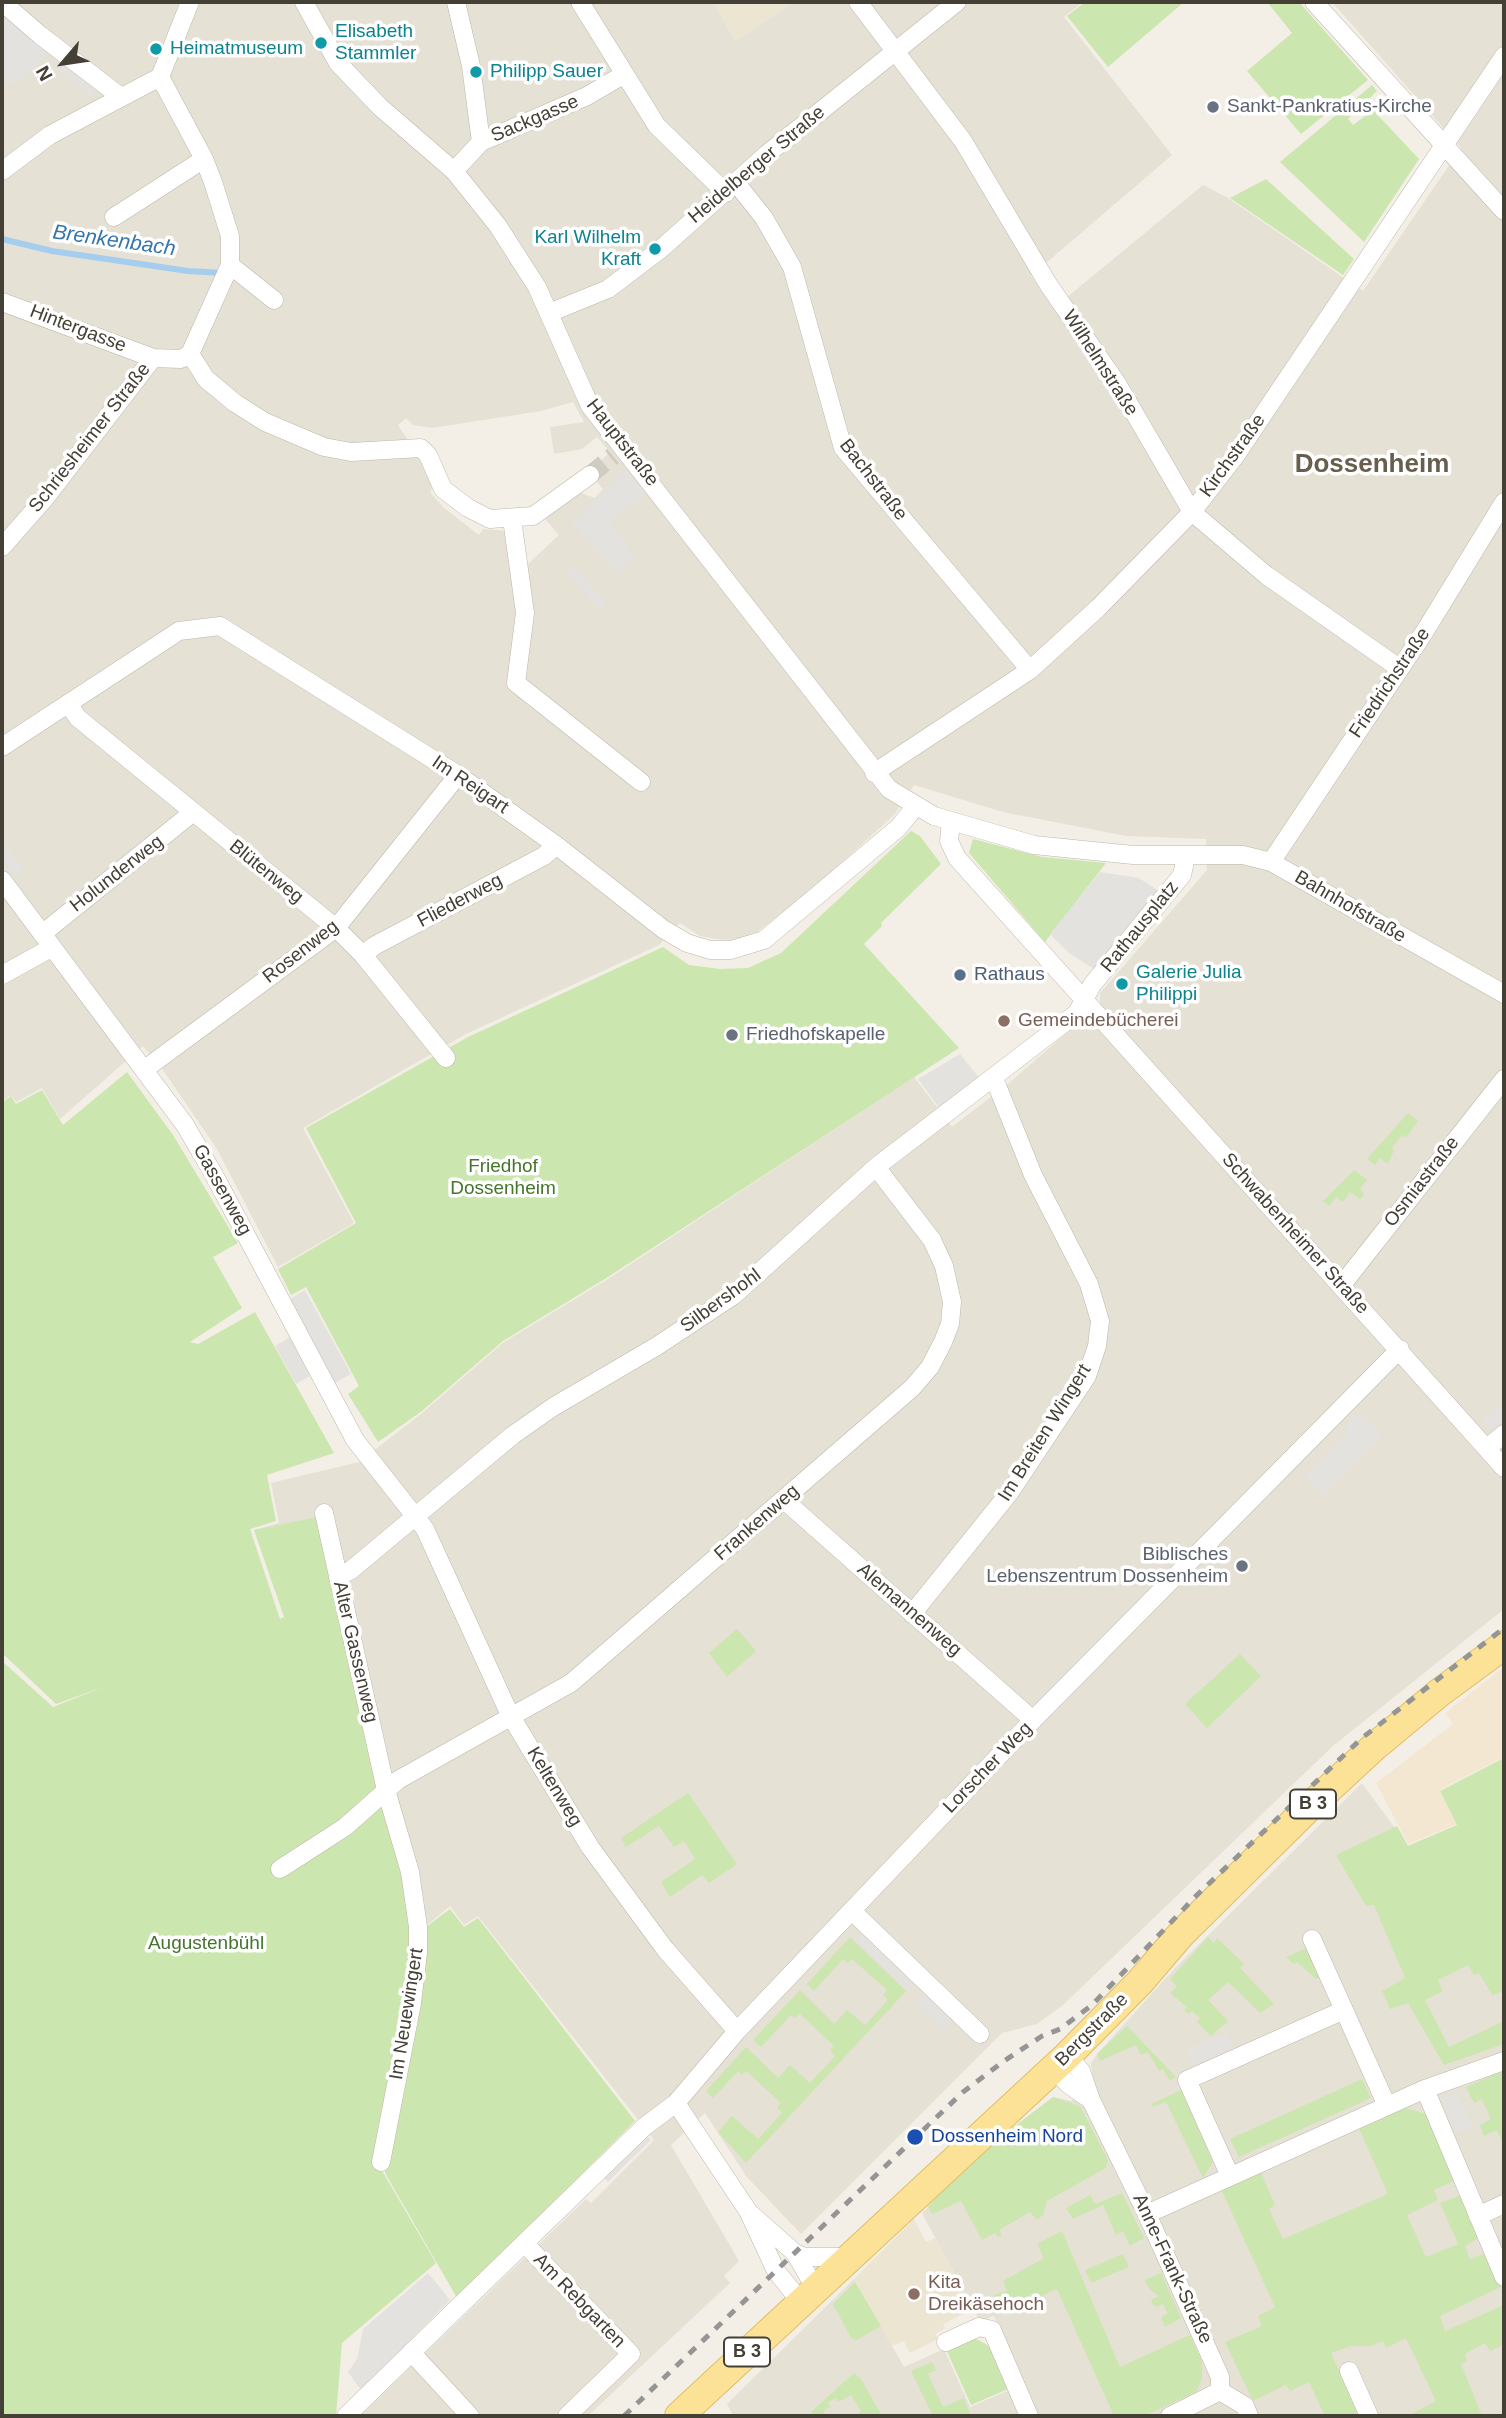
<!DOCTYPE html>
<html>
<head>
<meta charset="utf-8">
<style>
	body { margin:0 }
	#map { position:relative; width:1506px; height:2418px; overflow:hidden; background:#f3efe6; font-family:Helvetica,sans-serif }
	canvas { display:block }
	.frame { position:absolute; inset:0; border:4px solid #454036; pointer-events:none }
	.north { position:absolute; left:28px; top:28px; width:70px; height:70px; -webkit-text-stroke:5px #fff; paint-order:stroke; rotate:241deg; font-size:19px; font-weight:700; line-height:28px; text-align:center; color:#454036 }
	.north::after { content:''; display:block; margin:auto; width:24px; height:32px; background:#454036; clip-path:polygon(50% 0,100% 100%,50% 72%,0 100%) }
</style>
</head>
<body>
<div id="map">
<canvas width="1506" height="2418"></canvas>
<div class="frame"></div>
<div class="north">N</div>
</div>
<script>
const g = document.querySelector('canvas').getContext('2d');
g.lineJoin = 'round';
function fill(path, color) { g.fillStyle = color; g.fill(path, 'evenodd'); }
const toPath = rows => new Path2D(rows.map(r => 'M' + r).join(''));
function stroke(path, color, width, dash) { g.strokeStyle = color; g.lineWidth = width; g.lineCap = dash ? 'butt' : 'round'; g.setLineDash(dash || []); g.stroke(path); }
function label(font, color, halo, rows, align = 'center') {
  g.font = font + ' Helvetica,sans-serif'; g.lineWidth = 7; g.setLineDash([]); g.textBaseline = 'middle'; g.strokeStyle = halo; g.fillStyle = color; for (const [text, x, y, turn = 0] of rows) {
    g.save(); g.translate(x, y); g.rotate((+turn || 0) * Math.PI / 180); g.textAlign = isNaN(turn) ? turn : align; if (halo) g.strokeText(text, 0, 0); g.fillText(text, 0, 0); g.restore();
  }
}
fill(toPath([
	[2,2,714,2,735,41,794,2,1083,2,1064,17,1172,155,1031,276,1054,308,1203,185,1228,198,1363,291,1461,148,1332,2,1504,2,1504,1609,1333,1746,1063,2005,1037,2024,1002,2033,801,2234,746,2176,705,2113,671,2145,739,2261,724,2276,730,2283,588,2416,360,2416,586,2199,591,2203,654,2140,478,1916,464,1925,450,1906,426,1926,397,1807,280,1599,254,1530,279,1523,271,1483,359,1462,421,1414,504,1342,608,1279,914,1077,952,1127,1009,1083,1100,1004,1100,993,1207,870,1206,839,1126,836,1003,812,914,785,894,815,816,886,757,932,734,940,716,939,700,936,680,923,659,945,466,1034,303,1128,354,1223,278,1267,217,1149,163,1070,143,1046,60,1119,42,1088,16,1102,11,1095,2,1102],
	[573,402,584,422,550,427,554,454,582,449,597,437,610,452,588,472,603,489,595,498,575,491,545,519,559,535,528,564,513,560,508,531,483,529,479,535,443,507,430,492,433,486,418,456,398,425,406,418,413,425,432,428,541,411],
	[1504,1758,1504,2416,733,2416,727,2404,854,2279,904,2367,944,2349,970,2407,1023,2384,994,2316,980,2321,922,2213,998,2139,1053,2097,1071,2101,1093,2084,1091,2063,1098,2053,1175,1968,1362,1783,1408,1846,1458,1825]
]), '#e6e1d5');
fill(toPath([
	[1504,1667,1504,1757,1439,1790,1457,1824,1408,1844,1376,1783,1453,1724,1445,1713]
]), '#f4e7d2');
fill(toPath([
	[714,2,794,2,735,41],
	[914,2219,926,2242,936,2238,973,2309,943,2324,945,2328,935,2334,938,2339,910,2353,904,2341,892,2346,854,2279]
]), '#ebe5d1');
fill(toPath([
	[1085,2,1184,2,1108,67,1067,16],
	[1299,2,1368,80,1301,134,1247,71,1292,33,1268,3],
	[1372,85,1377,91,1348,119,1353,125,1373,110,1419,159,1364,242,1280,162],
	[1266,179,1354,259,1343,275,1230,198],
	[911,831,920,836,941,864,881,923,882,926,864,944,959,1048,608,1277,503,1341,422,1411,378,1442,348,1394,359,1386,306,1287,291,1295,278,1269,356,1223,306,1128,468,1037,663,947,689,965,720,969,748,968,781,953],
	[973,839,1042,857,1106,863,1045,942,969,853],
	[127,1072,173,1135,238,1243,213,1257,242,1308,190,1342,198,1344,255,1312,334,1453,267,1475,276,1521,250,1529,280,1619,284,1617,254,1530,317,1517,411,1904,412,1963,378,2164,436,2263,342,2343,336,2416,2,2416,2,1661,53,1707,103,1687,56,1704,2,1653,2,1103,11,1096,16,1104,42,1090,63,1125],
	[1408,1113,1418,1121,1406,1137,1402,1135,1392,1148,1394,1150,1388,1164,1379,1158,1375,1165,1367,1159],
	[1354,1170,1367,1180,1360,1189,1364,1194,1360,1199,1350,1192,1343,1202,1336,1197,1329,1206,1323,1201],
	[737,1629,756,1651,727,1677,709,1653],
	[1240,1654,1261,1676,1207,1728,1185,1704],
	[1504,1758,1504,1990,1493,1996,1479,1973,1474,1975,1468,1965,1438,1980,1443,1991,1425,2000,1449,2047,1504,2021,1504,2044,1444,2065,1408,2003,1390,2009,1382,1991,1405,1978,1374,1905,1366,1906,1336,1855,1397,1826,1408,1846,1457,1825,1440,1791],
	[688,1793,737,1864,709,1883,702,1875,670,1897,661,1882,695,1859,684,1841,674,1847,659,1826,626,1847,621,1838],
	[450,1909,464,1927,478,1918,635,2121,457,2298,385,2173,410,2055,427,1941,426,1927],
	[850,1937,906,1991,746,2163,718,2132,732,2116,758,2139,782,2113,777,2107,781,2103,746,2071,742,2075,738,2071,713,2098,706,2091,746,2047,778,2078,790,2065,810,2083,835,2056,830,2050,834,2046,800,2014,795,2018,791,2015,761,2047,753,2040,800,1990,834,2024,847,2010,865,2025,888,2000,883,1995,887,1990,852,1959,848,1963,843,1959,814,1991,807,1984],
	[1208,1937,1214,1943,1217,1938,1244,1964,1240,1968,1274,2004,1260,2013,1228,1982,1208,2000,1228,2021,1211,2036,1197,2022,1200,2018,1192,2011,1189,2014,1184,2011,1187,2007,1170,1993,1177,1986,1170,1979],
	[1309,1947,1322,1976,1316,1979,1297,1962,1294,1964,1286,1957],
	[1127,2026,1176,2077,1170,2081,1163,2069,1159,2071,1148,2052,1141,2055,1136,2045,1100,2061,1097,2054],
	[1504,2070,1504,2146,1497,2130,1484,2136,1480,2125,1491,2119,1482,2099,1474,2103,1466,2087],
	[1362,2079,1371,2098,1239,2157,1230,2139],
	[1181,2090,1213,2162,1203,2178,1166,2102,1153,2107,1151,2104],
	[1053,2097,1080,2106,1108,2160,1106,2168,1047,2201,1043,2215,1037,2220,1030,2212,999,2230,1002,2236,998,2237,995,2233,982,2240,961,2201,932,2214,928,2206,957,2177,998,2139],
	[1403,2107,1426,2114,1454,2181,1434,2190,1438,2200,1407,2215,1426,2257,1458,2244,1440,2203,1461,2195,1480,2237,1465,2246,1470,2259,1486,2253,1501,2287,1440,2316,1445,2331,1504,2305,1504,2344,1490,2351,1485,2343,1465,2354,1467,2361,1461,2364,1482,2416,1408,2416,1436,2401,1406,2338,1386,2348,1383,2341,1371,2346,1351,2346,1331,2353,1360,2416,1325,2416,1309,2382,1290,2391,1286,2385,1253,2401,1225,2342,1262,2326,1258,2316,1275,2307,1221,2189,1261,2173,1275,2205,1269,2209,1283,2239,1388,2194,1359,2128],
	[1122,2193,1144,2238,1130,2246,1123,2231,1116,2235,1103,2205,1073,2219,1066,2208,1090,2195,1095,2204],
	[1062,2231,1120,2367,1190,2335,1202,2362,1202,2379,1196,2392,1144,2416,1114,2416,1057,2289,1003,2313,994,2295,1007,2291,1003,2281,1044,2258,1037,2244],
	[1123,2254,1129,2267,1091,2283,1085,2270],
	[1161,2273,1181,2318,1165,2327,1161,2318,1168,2313,1163,2304,1156,2307,1153,2305,1151,2300,1159,2296,1150,2290,1145,2280],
	[855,2282,881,2326,857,2340,851,2338,833,2304],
	[973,2337,989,2346,1008,2389,971,2405,946,2349],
	[932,2362,936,2370,928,2374,943,2407,964,2398,971,2416,933,2416,911,2371],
	[854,2373,861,2379,882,2416,857,2416,861,2411,851,2395,838,2402,836,2398,828,2402,830,2407,823,2411,825,2416,814,2416,811,2412]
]), '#cce6b0');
fill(toPath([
	[2,14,49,54,27,76,4,87],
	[63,55,101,86,92,98,54,66],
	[625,470,647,493,609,522,636,557,622,569,624,572,619,575,571,523],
	[574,566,607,602,599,609,566,573],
	[2,838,24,869,15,879,2,861],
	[1100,872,1139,878,1160,892,1094,969,1069,953,1050,934],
	[960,1054,980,1079,940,1109,918,1079],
	[305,1290,351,1374,335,1383,290,1299],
	[290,1337,310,1376,296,1384,275,1346],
	[1504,1402,1504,1419,1489,1431,1480,1421],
	[1358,1412,1382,1436,1322,1496,1304,1477,1349,1431,1344,1425],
	[863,1931,916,1982,906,1991,854,1939],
	[926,1993,953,2021,943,2031,916,2003],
	[1227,2033,1234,2049,1192,2066,1186,2049],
	[1457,2092,1473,2126,1456,2134,1440,2099],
	[646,2135,651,2140,608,2182,603,2177],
	[428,2273,450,2300,361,2390,348,2372,357,2359,363,2329]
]), '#e4e2de');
stroke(toPath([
	[2,239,52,251,188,271,223,273]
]), '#a4cdee', 6);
stroke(toPath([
	[590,475,613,456]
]), '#d0ccc3', 18, [18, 9]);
const minor = toPath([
	[8,2,10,9,40,35,121,97],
	[304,2,338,63,380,107,454,171,498,226,537,287,590,406,889,789,934,816,1034,845,1133,855,1243,855,1271,862,1504,994],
	[456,2,471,66,481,142],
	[580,2,657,126,726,193],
	[858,2,963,141,1048,284,1118,385,1192,512,1266,575,1399,668],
	[1314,2,1504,211],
	[2,171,50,135,160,77],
	[454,171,481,142,587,96,623,75],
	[737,184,764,218,792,267,843,448,1030,670],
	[114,217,204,159],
	[230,265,274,300],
	[2,302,153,358],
	[549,313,608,289,662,248,767,154,957,2],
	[190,354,206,379,235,403,265,422,324,447,351,452,421,448,428,455,443,489,468,508,490,519,533,516,590,475],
	[190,354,230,265,230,236,213,182,204,159,160,77,190,2],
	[512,519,525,613,516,683,641,782],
	[2,547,46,497,153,358,181,359,190,354],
	[68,704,78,718,336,928,363,955,446,1058],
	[2,747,179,631,220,626,458,775,556,845,663,929,687,943,710,950,731,950,764,940,898,828,915,807],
	[874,773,1030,670,1098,608,1192,512,1236,455,1504,56],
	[951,822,949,841,957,858,1504,1468],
	[1271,862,1425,631,1504,502],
	[2,880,185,1125,213,1173,355,1440,425,1529,510,1715,590,1847,665,1949,737,2031],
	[42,934,192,813],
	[363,955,374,946,544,856,556,845],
	[2,975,51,948],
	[145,1069,336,928,458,775],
	[1341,1286,1504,1079],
	[1487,1448,1504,1434],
	[784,1500,1033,1720],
	[324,1513,386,1790,410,1872,418,1927,418,1953,412,2003,381,2162],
	[338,1577,351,1570,513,1435,553,1407,657,1346,734,1295,876,1167,1077,1013,1092,985,1182,875,1186,857],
	[912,1614,1010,1492,1087,1376,1097,1346,1100,1321,1089,1284,1033,1175,994,1078],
	[280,1869,345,1827,398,1780,571,1683,912,1388,930,1367,943,1342,950,1324,952,1302,944,1266,932,1240,876,1167],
	[852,1911,980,2034],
	[1312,1939,1344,2010],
	[1067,2056,1081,2071,1091,2100,1147,2214,1220,2377,1220,2391,1170,2416],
	[1053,2068,1068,2084,1091,2100],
	[1425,2089,1504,2277],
	[676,2103,748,2211,776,2271,801,2302],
	[1230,2176,1187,2080,1344,2010,1387,2106],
	[1147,2214,1425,2089,1504,2061],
	[752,2215,795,2253,815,2288],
	[1478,2216,1504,2204],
	[525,2244,631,2354,567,2416],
	[795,2253,805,2257,848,2257],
	[946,2342,979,2327,992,2330,1029,2416],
	[411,2352,470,2416],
	[1349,2371,1369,2416],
	[1220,2391,1245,2406,1249,2416],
	[346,2416,644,2127,676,2103,737,2031,1033,1720,1400,1349]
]);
const primary = toPath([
	[679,2416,1067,2056,1140,1982,1181,1934,1307,1809,1374,1747,1439,1693,1504,1645]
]);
stroke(minor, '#beb7a9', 19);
stroke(primary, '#dfbf67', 30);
stroke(minor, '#fff', 18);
stroke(primary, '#fbe297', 28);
stroke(toPath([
	[624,2416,963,2092,1004,2061,1042,2036,1060,2029,1092,2005,1198,1894,1362,1738,1504,1628]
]), '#959595', 5, [9, 9]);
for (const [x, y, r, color] of [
	[321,43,7,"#0f9aa8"],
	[156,49,7,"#0f9aa8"],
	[476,72,7,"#0f9aa8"],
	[1213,107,7,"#6b7280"],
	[655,249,7,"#0f9aa8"],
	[960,975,7,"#5c6f8a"],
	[1122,984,7,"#0f9aa8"],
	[1004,1021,7,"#8d6e63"],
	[732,1035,7,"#6b7280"],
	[1242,1566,7,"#6b7280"],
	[915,2137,9,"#1a4fb4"],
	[914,2294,7,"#8d6e63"]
]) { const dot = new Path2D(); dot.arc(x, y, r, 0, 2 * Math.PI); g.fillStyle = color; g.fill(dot); stroke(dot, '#fff', 2.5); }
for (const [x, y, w] of [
	[1313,1804,46],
	[747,2352,46]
]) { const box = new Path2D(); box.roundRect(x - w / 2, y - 14.5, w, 29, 5); g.fillStyle = '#fff'; g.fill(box); stroke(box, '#454036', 2); }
label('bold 18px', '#454036', null, [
	["B 3",1313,1804],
	["B 3",747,2352]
]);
label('19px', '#0d838f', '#fff', [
	["Elisabeth",335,32],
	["Stammler",335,54],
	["Heimatmuseum",170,49],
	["Philipp Sauer",490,72],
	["Karl Wilhelm",641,238,"right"],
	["Kraft",641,260,"right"],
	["Galerie Julia",1136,973],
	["Philippi",1136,995]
], 'left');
label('19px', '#5b616d', '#fff', [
	["Sankt-Pankratius-Kirche",1227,107],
	["Friedhofskapelle",746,1035],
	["Biblisches",1228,1555,"right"],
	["Lebenszentrum Dossenheim",1228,1577,"right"]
], 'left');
label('19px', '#454036', '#fff', [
	["Sackgasse",535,119,-23],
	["Heidelberger Straße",757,165,-40],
	["Hintergasse",78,329,21],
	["Wilhelmstraße",1100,363,57],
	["Schriesheimer Straße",90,438,-52],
	["Hauptstraße",622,443,52],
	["Kirchstraße",1233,456,-54],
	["Bachstraße",873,480,52],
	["Friedrichstraße",1390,683,-56],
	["Im Reigart",470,785,34],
	["Blütenweg",266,872,39],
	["Holunderweg",117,874,-38],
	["Fliederweg",460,901,-28],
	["Bahnhofstraße",1350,907,30],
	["Rathausplatz",1140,927,-51],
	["Rosenweg",301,952,-38],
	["Osmiastraße",1422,1182,-52],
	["Gassenweg",222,1190,61],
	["Schwabenheimer Straße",1295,1234,48],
	["Silbershohl",721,1301,-36],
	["Im Breiten Wingert",1045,1433,-58],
	["Frankenweg",757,1523,-41],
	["Alemannenweg",909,1610,41],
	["Alter Gassenweg",355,1652,77],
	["Lorscher Weg",988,1768,-46],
	["Keltenweg",554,1787,59],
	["Im Neuewingert",407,2014,-81],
	["Bergstraße",1092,2030,-45],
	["Anne-Frank-Straße",1172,2269,65],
	["Am Rebgarten",579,2301,46]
]);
label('19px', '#4e5e75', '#fff', [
	["Rathaus",974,975]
], 'left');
label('19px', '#785e54', '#fff', [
	["Gemeindebücherei",1018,1021],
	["Kita",928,2283],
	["Dreikäsehoch",928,2305]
], 'left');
label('19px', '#45752b', '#fff', [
	["Friedhof",503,1167],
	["Dossenheim",503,1189],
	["Augustenbühl",206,1944]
]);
label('19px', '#164399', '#fff', [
	["Dossenheim Nord",931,2137]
], 'left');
label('italic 21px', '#3375ad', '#fff', [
	["Brenkenbach",114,241,8]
]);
label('bold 26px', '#685e4d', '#fff', [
	["Dossenheim",1372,465]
]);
</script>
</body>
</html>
